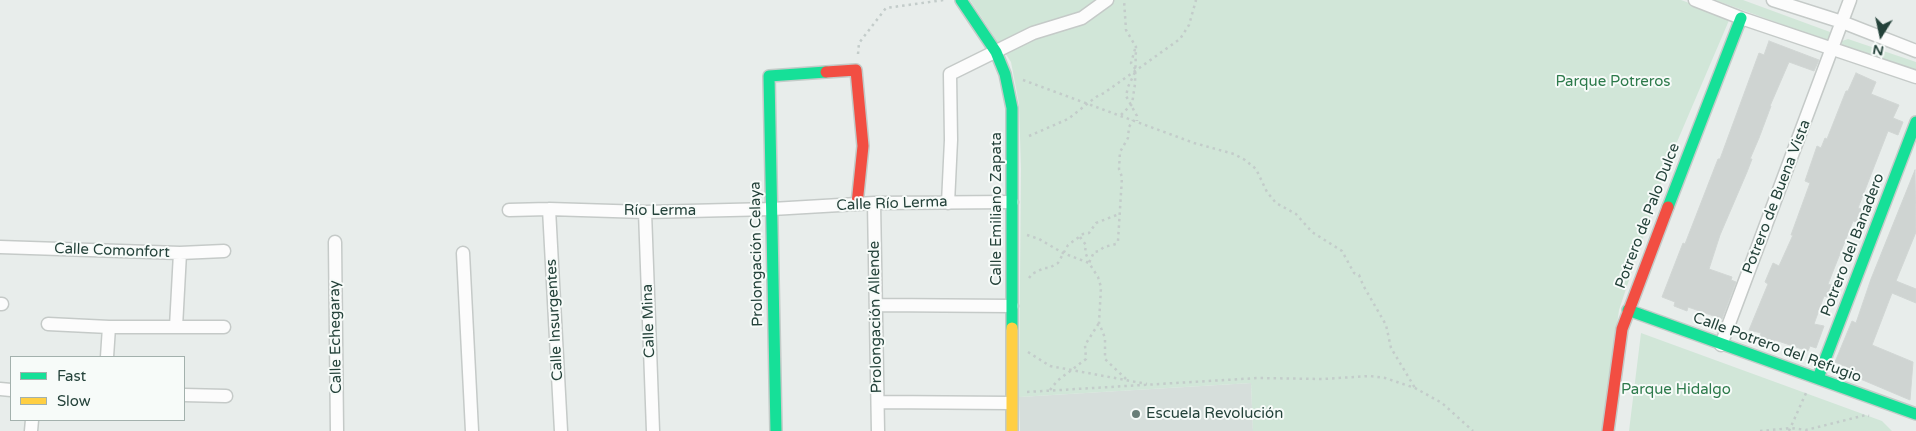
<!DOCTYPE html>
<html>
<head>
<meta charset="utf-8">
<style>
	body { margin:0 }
	#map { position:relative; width:1916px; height:431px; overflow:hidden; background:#e8edeb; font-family:"Varela Round",sans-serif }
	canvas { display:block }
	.legend { position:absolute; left:10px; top:356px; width:175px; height:65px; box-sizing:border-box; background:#f7fbf9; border:1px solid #a3b1ad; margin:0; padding:6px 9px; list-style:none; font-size:15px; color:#24423a }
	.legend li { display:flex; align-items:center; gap:10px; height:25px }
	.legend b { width:25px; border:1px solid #a3b1ad }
	.north { position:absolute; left:1856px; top:10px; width:50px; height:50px; -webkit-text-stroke:4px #f7fbf9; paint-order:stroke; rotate:190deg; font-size:14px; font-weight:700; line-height:20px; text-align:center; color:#24423a }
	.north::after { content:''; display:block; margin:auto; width:18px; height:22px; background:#24423a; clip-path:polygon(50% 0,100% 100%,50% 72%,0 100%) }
</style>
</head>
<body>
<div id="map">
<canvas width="1916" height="431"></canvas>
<ul class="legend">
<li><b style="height:6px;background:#16e098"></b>Fast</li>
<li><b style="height:6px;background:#ffcf43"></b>Slow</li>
</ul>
<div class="north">N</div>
</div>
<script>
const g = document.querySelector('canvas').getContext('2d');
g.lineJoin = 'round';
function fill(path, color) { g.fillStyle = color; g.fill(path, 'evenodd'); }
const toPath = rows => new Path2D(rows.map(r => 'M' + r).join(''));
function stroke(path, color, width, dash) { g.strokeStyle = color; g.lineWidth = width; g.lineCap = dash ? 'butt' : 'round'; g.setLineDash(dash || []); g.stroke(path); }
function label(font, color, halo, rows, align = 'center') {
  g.font = font + ' "Varela Round",sans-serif'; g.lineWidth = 4; g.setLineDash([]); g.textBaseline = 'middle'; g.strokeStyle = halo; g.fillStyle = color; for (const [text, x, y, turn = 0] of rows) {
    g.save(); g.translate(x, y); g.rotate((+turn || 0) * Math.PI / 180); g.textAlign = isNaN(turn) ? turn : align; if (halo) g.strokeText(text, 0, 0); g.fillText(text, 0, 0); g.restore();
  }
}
fill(toPath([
	[1251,383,1253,431,1020,431,1019,397]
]), '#d6dedb');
fill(toPath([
	[970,0,1681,0,1730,18,1668,163,1619,310,1602,431,1253,431,1251,383,1019,397,1021,169,1019,104,1011,62],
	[1715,0,1743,0,1830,32,1830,39,1825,40],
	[1848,39,1916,62,1916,73,1842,46,1842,41],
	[1641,333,1882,421,1892,431,1629,431]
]), '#d1e6d8');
const building = toPath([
	[1769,41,1819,60,1814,71,1789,62,1770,106,1771,106,1759,138,1750,159,1752,159,1747,172,1720,235,1709,269,1732,277,1731,280,1736,282,1722,319,1688,307,1687,311,1674,306,1675,302,1662,297,1683,243,1685,244,1718,159,1720,159,1759,53,1764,55,1769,41],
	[1856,73,1876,82,1871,94,1899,105,1893,118,1903,122,1898,135,1888,131,1858,208,1869,211,1864,224,1853,221,1828,284,1836,287,1832,299,1824,296,1814,324,1824,326,1816,348,1810,346,1808,351,1775,340,1773,344,1759,339,1761,333,1749,330,1768,284,1765,282,1773,263,1779,266,1793,235,1791,235,1810,183,1805,181,1817,146,1821,148,1825,138,1827,139,1846,91,1848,91,1856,73],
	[1915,170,1916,232,1896,281,1916,289,1916,303,1892,293,1872,345,1913,362,1910,400,1858,378,1860,373,1835,362,1852,321,1856,323,1871,279,1915,170]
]);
fill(building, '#cfd4d2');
stroke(building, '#d1d6d4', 1);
const street = toPath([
	[1695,0,1741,18,1916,77],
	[1773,0,1842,22,1916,51],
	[874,203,878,431],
	[948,203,951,140,950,74,1033,33,1082,18,1107,0],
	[549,209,561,431],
	[509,210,549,209,645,212,772,209,874,203,1012,202],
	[645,212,653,431],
	[335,242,337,431],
	[0,247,180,253,224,251],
	[463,253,472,431],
	[0,304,2,304],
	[876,305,1012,306],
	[48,324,109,327,224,327],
	[176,327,180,253],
	[1721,345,1850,0],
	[107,357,109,327],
	[0,389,11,390],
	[184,395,226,396],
	[878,402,1011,403],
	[31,431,32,420]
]);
const fast = toPath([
	[961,0,996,52,1005,74,1012,108,1012,328],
	[1668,207,1741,18],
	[1628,310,1916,414],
	[1818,378,1916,122],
	[776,431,769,76,826,72]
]);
const slow = toPath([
	[1012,328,1012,431]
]);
const jam = toPath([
	[826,72,856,70,863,146,857,204],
	[1608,431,1622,329,1668,207]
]);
stroke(street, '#c5cac8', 15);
stroke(fast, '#c3cbc8', 14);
stroke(slow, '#c3cbc8', 14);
stroke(jam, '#c3cbc8', 14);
stroke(toPath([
	[1135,49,1131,63,1136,70,1128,87,1126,96,1137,116,1137,121],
	[858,54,859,43,886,8,944,0],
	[1023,80,1194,143,1234,154,1245,160,1256,169,1267,192,1276,203,1296,214,1312,232,1342,251,1354,273,1359,275,1363,285,1386,325,1391,348,1415,388],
	[1121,115,1132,104,1135,84,1136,47,1126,30,1124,0],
	[1029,136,1068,119,1096,97,1104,93,1180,39,1189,25,1196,0],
	[1027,235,1039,239,1063,253,1089,263],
	[1080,237,1086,245,1085,252,1089,261],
	[1029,278,1032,274,1044,268,1049,268,1058,263,1068,245,1083,234,1089,233,1096,223,1119,214],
	[1028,352,1050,366,1147,384],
	[1126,379,1105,359,1105,338,1099,323,1101,287,1098,277,1089,263,1094,252,1099,251,1104,247,1116,244,1118,241,1122,177,1119,169,1120,152,1128,138,1129,127,1133,120],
	[1050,390,1057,381,1086,359,1085,345,1099,323],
	[1027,392,1258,378,1323,379,1370,376,1385,378,1415,388,1442,403,1473,431],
	[1760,431,1791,428,1806,430,1866,415,1869,416],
	[1789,431,1806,393]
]), '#c3ccca', 2.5, [2.5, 4]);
stroke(street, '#fcfcfc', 12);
stroke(fast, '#16e098', 11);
stroke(slow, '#ffcf43', 11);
stroke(jam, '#f24e42', 11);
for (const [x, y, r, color] of [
	[1136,414,5,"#697e78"]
]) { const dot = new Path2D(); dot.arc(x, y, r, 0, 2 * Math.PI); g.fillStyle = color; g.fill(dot); stroke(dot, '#f7fbf9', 2); }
label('15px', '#2d7a4b', '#f7fbf9', [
	["Parque Potreros",1613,82],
	["Parque Hidalgo",1676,390]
]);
label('15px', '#24423a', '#f7fbf9', [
	["Potrero de Buena Vista",1777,197,-69],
	["Calle Río Lerma",892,204,-2],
	["Calle Emiliano Zapata",997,209,-90],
	["Río Lerma",660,211],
	["Potrero de Palo Dulce",1648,216,-69],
	["Potrero del Banadero",1853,245,-69],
	["Calle Comonfort",112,251,2],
	["Prolongación Celaya",757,254,-91],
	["Prolongación Allende",876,317,-91],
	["Calle Insurgentes",555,320,-93],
	["Calle Mina",649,321,-92],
	["Calle Echegaray",336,337,-91],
	["Calle Potrero del Refugio",1777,348,20]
]);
label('15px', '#24423a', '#f7fbf9', [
	["Escuela Revolución",1146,414]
], 'left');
</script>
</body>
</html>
